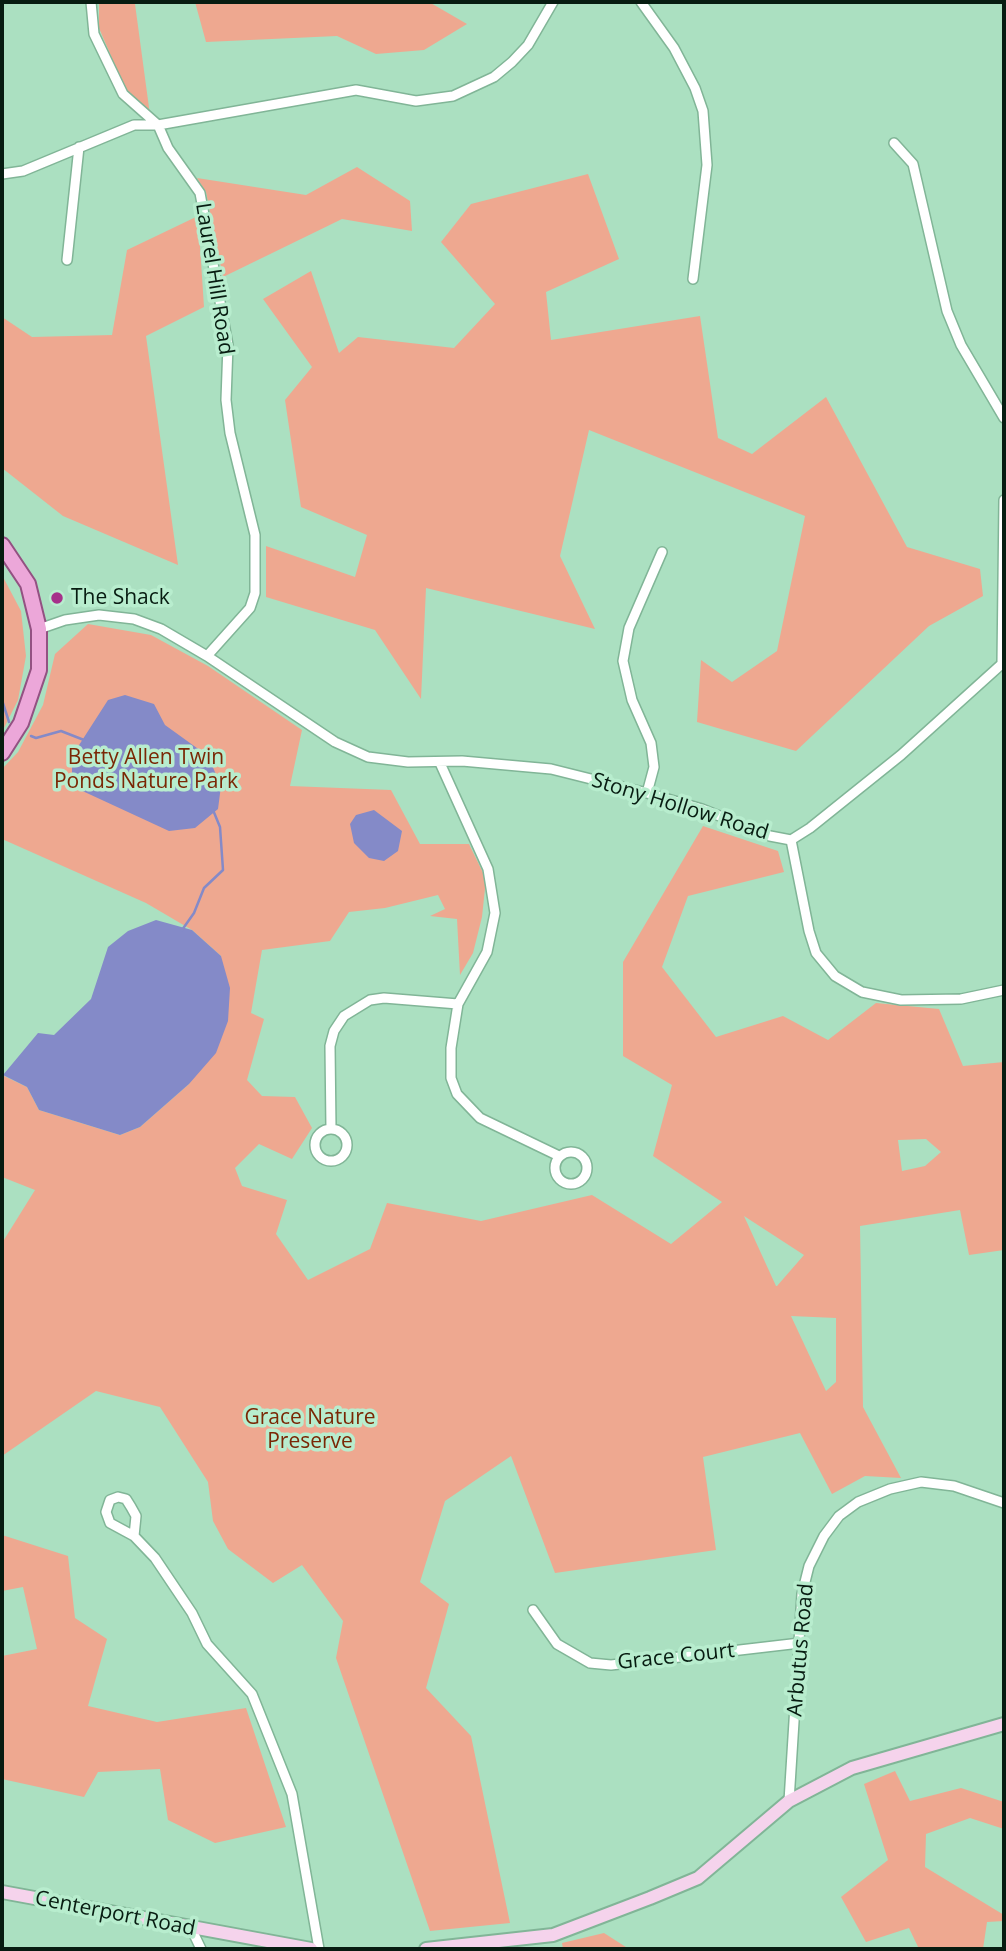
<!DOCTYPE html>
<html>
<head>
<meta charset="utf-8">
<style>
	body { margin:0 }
	#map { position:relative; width:1006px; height:1951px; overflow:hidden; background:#abe0c1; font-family:"Open Sans",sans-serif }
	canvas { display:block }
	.frame { position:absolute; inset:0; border:4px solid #071c11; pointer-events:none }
</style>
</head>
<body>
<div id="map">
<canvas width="1006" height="1951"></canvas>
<div class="frame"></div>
</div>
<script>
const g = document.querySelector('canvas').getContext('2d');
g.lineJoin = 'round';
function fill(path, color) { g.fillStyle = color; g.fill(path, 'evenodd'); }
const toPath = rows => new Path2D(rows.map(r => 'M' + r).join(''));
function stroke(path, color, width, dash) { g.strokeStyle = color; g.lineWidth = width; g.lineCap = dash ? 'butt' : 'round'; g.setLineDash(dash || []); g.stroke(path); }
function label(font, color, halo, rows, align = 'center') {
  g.font = font + ' "Open Sans",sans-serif'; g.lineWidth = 7; g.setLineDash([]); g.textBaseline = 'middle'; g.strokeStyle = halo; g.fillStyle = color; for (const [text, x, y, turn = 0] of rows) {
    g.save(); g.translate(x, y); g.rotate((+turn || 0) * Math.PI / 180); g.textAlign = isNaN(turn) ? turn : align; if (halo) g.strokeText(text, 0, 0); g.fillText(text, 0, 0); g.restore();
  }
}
fill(toPath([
	[99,2,156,2,135,4,150,115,125,89,99,28],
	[195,2,429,2,467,24,424,50,376,54,337,36,206,42],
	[357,167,410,201,412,231,342,219,223,277,206,192,197,178,306,195],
	[588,174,619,259,546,292,551,340,700,316,718,438,752,454,826,397,907,547,980,569,983,596,929,626,796,751,697,722,701,660,732,682,777,651,805,516,589,430,560,556,595,629,426,588,421,699,375,630,266,597,266,546,355,577,367,535,301,507,285,400,312,367,263,299,311,271,339,353,358,337,454,348,495,304,441,242,471,204],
	[198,216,204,307,146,336,178,565,63,516,2,468,2,317,32,337,112,335,127,250],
	[2,575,21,611,26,656,18,700,2,732],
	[88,624,151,635,208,666,302,730,290,786,391,790,420,844,469,844,486,879,482,917,473,953,460,975,457,919,430,916,445,909,438,895,385,908,349,912,330,941,262,950,251,1013,264,1019,247,1080,262,1096,295,1097,312,1128,292,1159,259,1144,235,1168,242,1186,287,1200,276,1234,308,1280,370,1249,387,1203,481,1221,592,1195,671,1244,722,1202,653,1156,672,1085,623,1056,623,962,703,826,778,851,784,872,688,896,662,967,716,1037,783,1016,828,1040,876,1003,939,1009,963,1066,1004,1062,1004,1250,969,1255,960,1210,860,1226,863,1407,901,1478,865,1476,832,1494,800,1433,703,1457,716,1550,555,1573,511,1456,445,1501,420,1582,449,1604,426,1688,471,1736,510,1923,430,1931,336,1658,343,1621,302,1565,273,1583,228,1549,213,1521,208,1482,160,1407,96,1391,2,1456,2,1243,35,1190,2,1177,2,1075,27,1087,39,1110,120,1135,140,1127,189,1084,221,956,192,930,146,903,2,839,2,769,18,752,43,705,55,654],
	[926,1139,941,1152,925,1166,902,1171,898,1140],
	[744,1216,804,1255,777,1286,776,1286],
	[791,1316,836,1318,836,1382,826,1391],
	[2,1535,68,1556,75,1618,107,1639,88,1706,157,1722,246,1708,286,1827,215,1843,168,1820,160,1769,98,1772,84,1797,2,1779,2,1656,37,1649,23,1587,2,1591],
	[895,1771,910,1801,961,1788,1004,1802,1004,1829,970,1818,926,1834,925,1867,1004,1915,1004,1921,987,1922,983,1949,919,1949,909,1928,866,1942,841,1897,888,1860,864,1784],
	[604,1933,629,1949,563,1949,562,1943]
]), '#eea890');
fill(toPath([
	[125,695,154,704,165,725,208,756,221,786,218,809,195,828,169,831,76,788,72,780,72,756,108,700],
	[374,810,402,831,398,851,384,861,369,858,354,843,350,824,356,815],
	[156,920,192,930,221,956,230,988,228,1021,216,1053,189,1084,140,1127,120,1135,39,1110,27,1087,3,1075,38,1033,54,1035,91,999,108,947,128,931]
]), '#848ac8');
stroke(toPath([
	[2,700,9,722],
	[31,736,36,738,61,731,84,740],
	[182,930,194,913,204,888,223,870,220,827,213,810]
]), '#848ac8', 2.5);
const minor = toPath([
	[91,2,94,34,123,94,158,125,168,148,200,193,228,345,226,400,230,433,255,535,255,593,250,608,207,656],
	[641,2,674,48,695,88,703,111,707,165,693,279],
	[894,143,913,164,947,311,961,345,1004,418],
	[2,174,23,171,134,125,158,125,356,90,416,101,453,96,494,77,512,62,528,45,553,2],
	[67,260,79,147],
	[39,629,65,620,99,615,134,619,161,629,207,656,335,742,368,757,408,762,462,761,551,769,647,793,702,809,770,836,791,840,810,828,901,755,1004,662],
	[1002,663,1004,500],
	[440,763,488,869,495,913,487,952,458,1004,451,1048,451,1078,457,1094,480,1118,559,1156],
	[647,793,654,767,651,743,632,700,623,661,629,628,662,552],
	[791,840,809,931,816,953,835,976,862,992,901,1000,961,999,1004,990],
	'315 1145a16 16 0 1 1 32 0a16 16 0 1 1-32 0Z',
	[331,1129,330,1046,334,1031,344,1016,370,1000,384,998,458,1004],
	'555 1168a16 16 0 1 1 32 0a16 16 0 1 1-32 0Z',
	[134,1536,136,1516,131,1507,126,1499,118,1497,110,1500,106,1512,110,1523,134,1536,155,1558,192,1613,207,1644,252,1694,292,1794,319,1949],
	[533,1610,557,1644,590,1663,611,1665,800,1643],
	[789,1801,802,1594,809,1566,824,1536,839,1516,858,1502,890,1489,921,1482,954,1486,1004,1503],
	[191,1928,201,1949]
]);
const secondary = toPath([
	[2,1892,311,1949],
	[426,1949,553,1935,650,1898,698,1878,789,1801,852,1768,1004,1724]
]);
const primary = toPath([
	[2,545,28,584,39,629,39,670,21,723,2,753]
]);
stroke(minor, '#81b597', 12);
stroke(secondary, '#81b597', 16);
stroke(primary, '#935182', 18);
stroke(minor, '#fff', 9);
stroke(secondary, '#f5d3ec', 12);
stroke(primary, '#eca7d9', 14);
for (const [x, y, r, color] of [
	[57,598,7,"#a6318a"]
]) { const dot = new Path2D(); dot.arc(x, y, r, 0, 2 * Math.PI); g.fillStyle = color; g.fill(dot); stroke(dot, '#b8edce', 2.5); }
label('21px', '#071c11', '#b8edce', [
	["Laurel Hill Road",214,279,81],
	["Stony Hollow Road",680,807,17],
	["Arbutus Road",801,1650,-85],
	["Grace Court",676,1657,-6],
	["Centerport Road",115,1914,11]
]);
label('21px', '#071c11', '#b8edce', [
	["The Shack",71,598]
], 'left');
label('21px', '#7a2705', '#b8edce', [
	["Betty Allen Twin",146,758],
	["Ponds Nature Park",146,782],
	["Grace Nature",310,1418],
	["Preserve",310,1442]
]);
</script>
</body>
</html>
